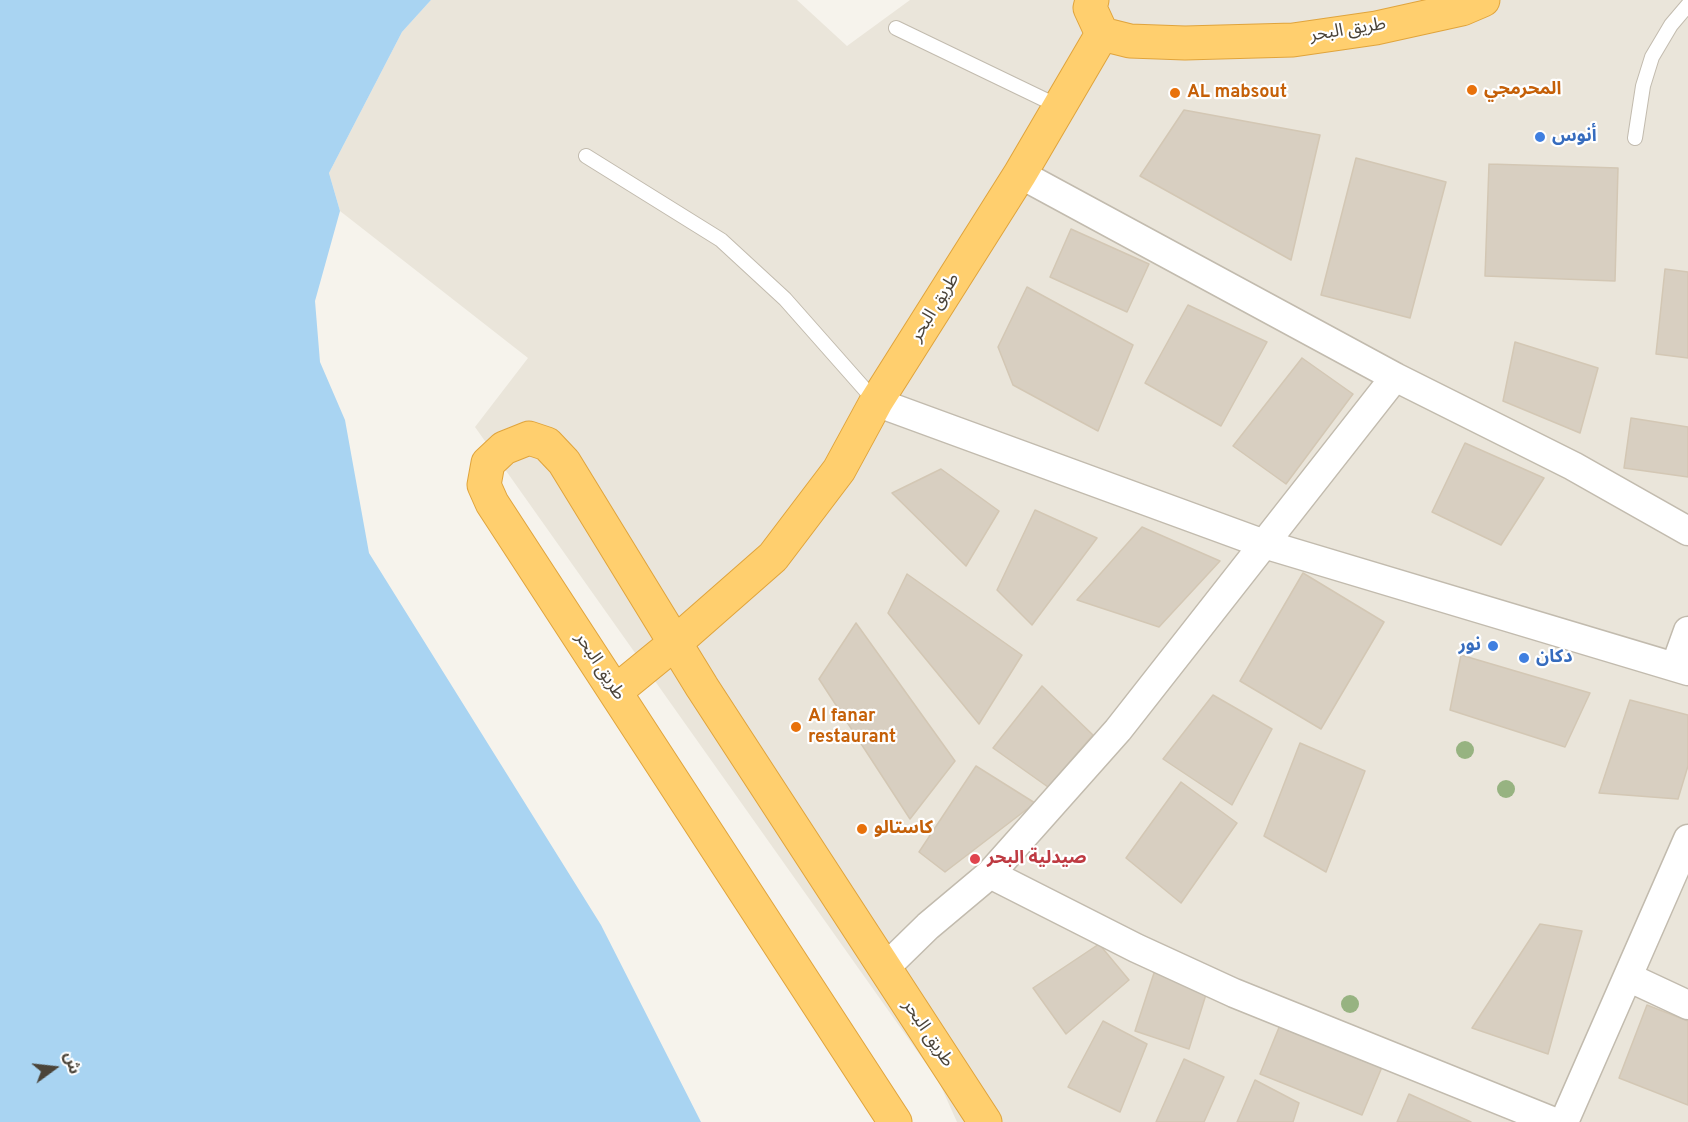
<!DOCTYPE html>
<html>
<head>
<meta charset="utf-8">
<style>
	body { margin:0 }
	#map { position:relative; width:1688px; height:1122px; overflow:hidden; background:#f6f3ec; font-family:Overpass,"Noto Sans Arabic",sans-serif }
	canvas { display:block }
	.north { position:absolute; left:24px; top:1038px; width:60px; height:60px; -webkit-text-stroke:4px #fff; paint-order:stroke; rotate:75deg; font-size:16px; font-weight:700; line-height:24px; text-align:center; color:#4b4439 }
	.north::after { content:''; display:block; margin:auto; width:21px; height:27px; background:#4b4439; clip-path:polygon(50% 0,100% 100%,50% 72%,0 100%) }
</style>
</head>
<body>
<div id="map">
<canvas width="1688" height="1122"></canvas>
<div class="north">ش</div>
</div>
<script>
const g = document.querySelector('canvas').getContext('2d');
g.lineJoin = 'round';
function fill(path, color) { g.fillStyle = color; g.fill(path, 'evenodd'); }
const toPath = rows => new Path2D(rows.map(r => 'M' + r).join(''));
function stroke(path, color, width, dash) { g.strokeStyle = color; g.lineWidth = width; g.lineCap = dash ? 'butt' : 'round'; g.setLineDash(dash || []); g.stroke(path); }
function label(font, color, halo, rows, align = 'center') {
  g.font = font + ' Overpass,"Noto Sans Arabic",sans-serif'; g.lineWidth = 4.5; g.setLineDash([]); g.textBaseline = 'middle'; g.strokeStyle = halo; g.fillStyle = color; for (const [text, x, y, turn = 0] of rows) {
    g.save(); g.translate(x, y); g.rotate((+turn || 0) * Math.PI / 180); g.textAlign = isNaN(turn) ? turn : align; if (halo) g.strokeText(text, 0, 0); g.fillText(text, 0, 0); g.restore();
  }
}
fill(toPath([
	[431,0,797,0,847,46,910,0,1688,0,1688,1122,957,1122,939,1082,475,427,528,358,340,211,329,173,402,32]
]), '#eae5da');
fill(toPath([
	[0,0,431,0,402,32,329,173,340,211,315,301,320,362,345,420,369,553,601,925,701,1122,0,1122]
]), '#a9d4f2');
const building = toPath([
	[1184,110,1320,135,1291,260,1140,176,1184,110],
	[1356,158,1446,182,1410,318,1321,295,1356,158],
	[1489,164,1618,168,1615,281,1485,276,1489,164],
	[1071,229,1149,264,1127,312,1050,277,1071,229],
	[1665,269,1688,272,1688,358,1656,354,1665,269],
	[1027,287,1133,345,1098,431,1013,385,998,347,1027,287],
	[1188,305,1267,342,1221,426,1145,383,1188,305],
	[1515,342,1598,368,1580,433,1503,401,1515,342],
	[1302,358,1353,394,1286,484,1233,446,1302,358],
	[1631,418,1688,427,1688,477,1624,468,1631,418],
	[1465,443,1544,478,1501,545,1432,512,1465,443],
	[941,469,999,511,966,566,892,493,941,469],
	[1035,510,1097,538,1032,625,997,590,1035,510],
	[1142,527,1220,561,1159,627,1077,600,1142,527],
	[1303,573,1384,622,1321,729,1240,681,1303,573],
	[907,574,1022,655,979,724,888,613,907,574],
	[856,623,955,761,910,819,819,679,856,623],
	[1461,655,1590,693,1565,747,1450,710,1461,655],
	[1042,686,1093,735,1048,787,993,748,1042,686],
	[1213,695,1272,729,1232,805,1163,759,1213,695],
	[1630,700,1688,715,1688,766,1678,799,1599,793,1630,700],
	[1300,743,1365,771,1326,872,1264,836,1300,743],
	[976,766,1035,803,945,872,919,852,976,766],
	[1181,782,1237,823,1181,903,1126,858,1181,782],
	[1540,924,1582,931,1548,1054,1472,1028,1540,924],
	[1099,944,1129,980,1066,1034,1033,988,1099,944],
	[1155,970,1208,988,1189,1049,1135,1031,1155,970],
	[1647,1005,1688,1021,1688,1105,1619,1078,1647,1005],
	[1103,1021,1147,1044,1120,1112,1068,1087,1103,1021],
	[1280,1025,1382,1067,1362,1115,1260,1074,1280,1025],
	[1184,1059,1224,1077,1204,1122,1156,1122,1184,1059],
	[1255,1080,1299,1103,1293,1122,1237,1122,1255,1080],
	[1409,1094,1471,1122,1397,1122,1409,1094]
]);
fill(building, '#d8cfc1');
stroke(building, '#d3c7b4', 1.5);
const lane = toPath([
	[896,28,1060,107],
	[1635,138,1643,86,1652,57,1671,25,1688,5],
	[586,156,721,240,785,299,876,402]
]);
const street = toPath([
	[1020,174,1395,377,1573,466,1688,531],
	[876,402,1264,544,1688,671],
	[1675,667,1688,631],
	[990,874,1136,948,1234,993,1554,1122],
	[884,969,928,926,990,874,1118,730,1395,377],
	[1628,977,1688,1005],
	[1564,1122,1688,839]
]);
const highway = toPath([
	[1092,0,1090,8,1102,34],
	[1102,34,1130,41,1185,43,1293,40,1376,28,1462,9,1483,0],
	[615,692,675,643,773,557,839,470,876,402,1020,174,1102,34],
	[895,1122,492,503,484,485,488,463,504,448,529,438,547,444,564,462,702,687,985,1122]
]);
stroke(lane, '#c2bbae', 16);
stroke(street, '#c2bbae', 31);
stroke(highway, '#e0a43c', 35);
stroke(lane, '#fff', 14);
stroke(street, '#fff', 28);
stroke(highway, '#ffcf6e', 33);
g.fillStyle = '#97b381';
for (const [x, y] of [
	[1465,750],
	[1506,789],
	[1350,1004]
]) { g.beginPath(); g.arc(x, y, 9, 0, 2 * Math.PI); g.fill(); }
for (const [x, y, r, color] of [
	[1472,90,6,"#e8710a"],
	[1175,93,6,"#e8710a"],
	[1540,137,6,"#3f7fe0"],
	[1493,646,6,"#3f7fe0"],
	[1524,658,6,"#3f7fe0"],
	[796,727,6,"#e8710a"],
	[862,829,6,"#e8710a"],
	[975,859,6,"#e0444e"]
]) { const dot = new Path2D(); dot.arc(x, y, r, 0, 2 * Math.PI); g.fillStyle = color; g.fill(dot); stroke(dot, '#fff', 2); }
label('18px', '#4b4439', '#fff', [
	["طريق البحر",1348,31,-9],
	["طريق البحر",936,308,-58],
	["طريق البحر",599,667,57],
	["طريق البحر",927,1034,56]
]);
label('bold 18px', '#c56008', '#fff', [
	["المحرمجي",1484,90],
	["AL mabsout",1187,93],
	["Al fanar",808,717],
	["restaurant",808,738],
	["كاستالو",874,829]
], 'left');
label('bold 18px', '#366cbe', '#fff', [
	["أنوس",1552,137],
	["نور",1481,646,"right"],
	["دكان",1536,658]
], 'left');
label('bold 18px', '#be3a42', '#fff', [
	["صيدلية البحر",987,859]
], 'left');
</script>
</body>
</html>
